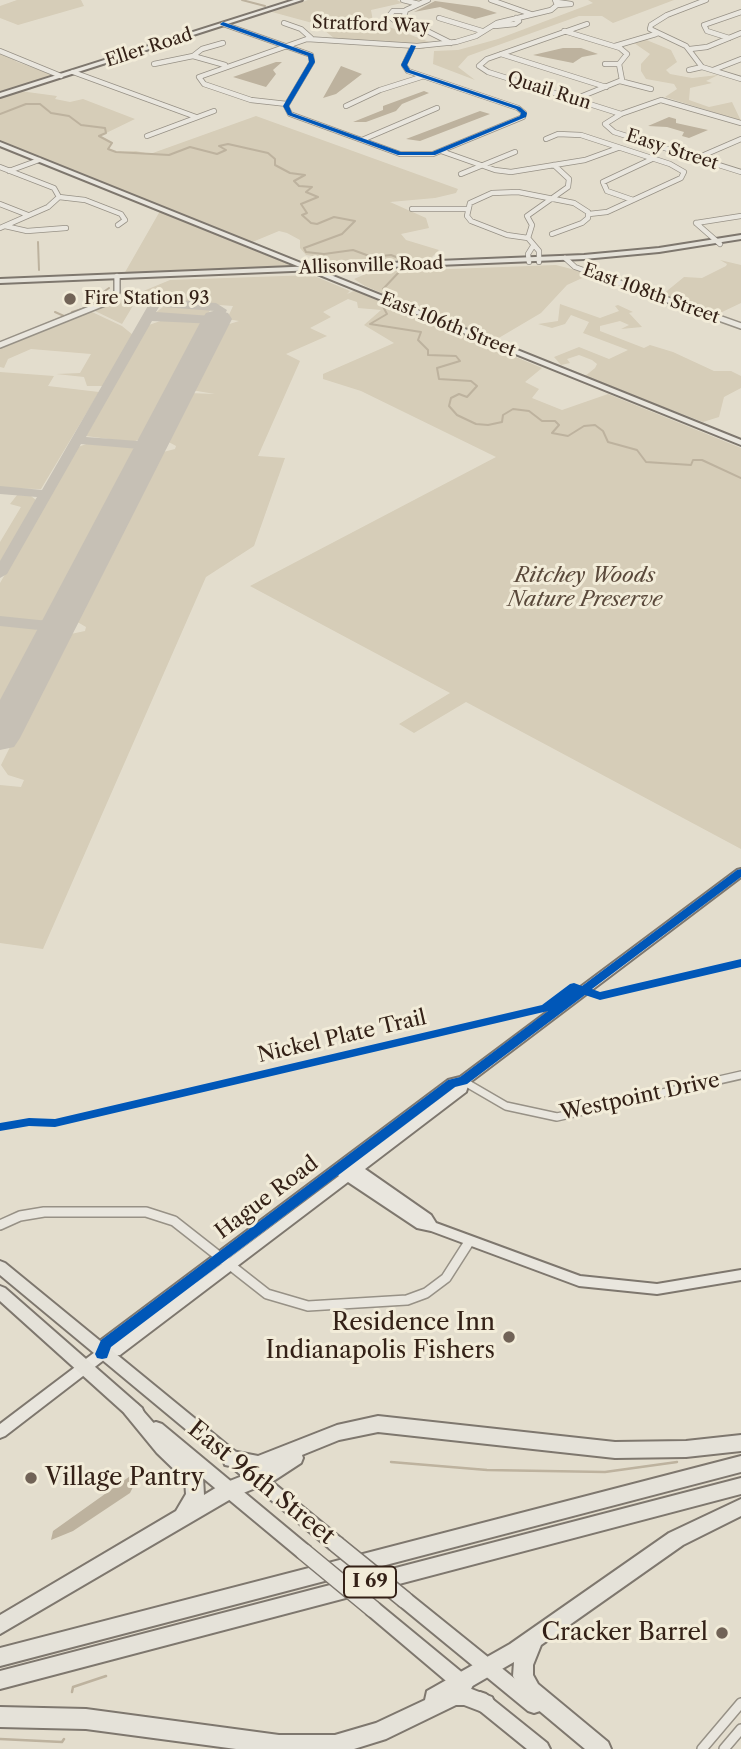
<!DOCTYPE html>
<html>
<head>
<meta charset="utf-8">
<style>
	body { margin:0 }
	canvas { display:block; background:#e3ddcd }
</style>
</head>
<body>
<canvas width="741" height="1749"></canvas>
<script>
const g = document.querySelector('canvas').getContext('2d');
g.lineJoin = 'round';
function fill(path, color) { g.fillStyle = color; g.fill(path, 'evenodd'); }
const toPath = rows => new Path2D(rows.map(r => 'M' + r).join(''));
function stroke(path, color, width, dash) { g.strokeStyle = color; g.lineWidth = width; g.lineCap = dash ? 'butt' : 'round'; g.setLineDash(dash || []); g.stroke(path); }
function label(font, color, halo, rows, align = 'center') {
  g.font = font + ' "Libre Caslon Text",serif'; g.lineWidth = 6; g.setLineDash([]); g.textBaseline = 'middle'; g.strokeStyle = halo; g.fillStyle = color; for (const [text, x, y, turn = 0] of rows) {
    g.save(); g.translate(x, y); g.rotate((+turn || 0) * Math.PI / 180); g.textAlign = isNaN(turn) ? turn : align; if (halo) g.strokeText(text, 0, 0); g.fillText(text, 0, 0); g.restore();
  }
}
fill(toPath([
	[17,0,81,0,84,6,18,25,0,18,0,6],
	[308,0,397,0,402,3,371,10,373,21,435,44,423,49,334,38,316,24,272,12],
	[588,0,674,0,613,23,602,16,579,16,468,56,458,67,475,80,433,64,434,51,458,50,498,39,593,3],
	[644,39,671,50,677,62,666,70,670,74,692,78,718,75,706,81,712,83,690,88,689,100,709,107,732,102,741,121,665,97,677,89,674,84,646,79,641,71,641,64,650,54,634,43],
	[0,51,17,62,57,76,0,93],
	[20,91,57,96,55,99,70,102,83,99,135,119,100,136,112,143,108,149,116,152,136,151,150,154,256,116,458,189,456,193,435,198,390,202,426,218,429,228,401,234,406,240,439,250,431,258,324,263,319,257,306,255,300,248,300,240,287,233,279,231,250,243,0,141,0,97],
	[160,211,288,264,289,266,124,274],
	[720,260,741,265,741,303,720,313,713,313,662,295,684,277,702,278,726,266,727,264],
	[556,265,591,274,567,285,541,313,497,339,489,339,365,286,354,279,370,272],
	[312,275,350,291,347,294,356,290,542,368,525,382,539,389,532,398,562,410,608,394,741,448,741,849,466,702,414,733,399,724,450,693,250,586,496,457,361,391,323,379,323,374,394,343,364,325,381,310,358,308,357,302,348,299,323,312,331,317,310,328,327,336,286,354,300,361,258,456,285,458,254,546,206,577,43,949,0,943,0,785,21,787,24,780,8,775,1,765,66,635,85,631,86,627,74,620,159,453,175,449,176,446,165,440,189,393,215,394,191,390,223,326,239,321,227,319,233,306,137,299,122,324,95,311,170,280],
	[560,304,600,318,619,311,615,306,618,305,633,312,629,313,642,327,621,329,629,325,620,321,600,326,600,331,644,348,650,345,673,352,714,371,731,371,741,376,741,388,724,397,719,417,703,422,584,377,595,368,597,364,592,360,579,355,567,359,570,363,561,365,554,357,579,347,609,359,628,350,583,333,589,322,571,315,565,324,552,328,538,324,558,321],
	[164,306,197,307,210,310,206,318,154,314],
	[92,312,122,326,133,335,103,386,87,386,84,377,56,374,80,373,91,354,31,349,8,359,4,368,0,367,0,349],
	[166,319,196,321,203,325,144,438,132,442,86,436,146,326],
	[0,372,54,376,48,386,99,392,41,489,0,488],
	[89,443,131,446,137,452,48,618,42,622,0,618,0,583,78,447],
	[17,495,31,496,37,501,0,565,0,542,21,507,10,504],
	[0,624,33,627,41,633,0,710]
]), '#d6cdb8');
fill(toPath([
	[435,1,479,7,497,13,475,19,440,7,414,12],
	[563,48,581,48,598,54,582,57,573,63,533,55],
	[276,62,282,62,273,70,276,74,266,87,233,77],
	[341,66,362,74,336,94,323,98],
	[424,91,429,93,402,104,396,111,366,122,353,122,383,110,383,106],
	[480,111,490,114,420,141,406,139],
	[669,117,676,119,676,123,708,130,689,138,682,136,684,132,667,127,648,126],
	[133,1474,138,1477,130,1493,73,1531,51,1540,53,1531]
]), '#bdb29e');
stroke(toPath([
	[242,0,265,6],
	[0,114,26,104,40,104,51,113,69,116,81,125,105,128,106,133,99,136,112,143,108,149,116,152,169,155,190,147,217,154,226,150,219,146,228,144,268,153,275,159,275,165,290,173,305,175,294,181,299,186,312,187,306,192,318,197,301,204,307,213,302,215,311,223,317,224,334,217,355,221,342,234,304,248,306,252,324,254,353,250,372,257,391,255,401,259,400,271,383,289,385,294,381,303,387,314,370,324,421,332,418,340,428,350,428,355,456,356,460,361,437,368,439,379,471,381,477,386,467,397,459,394,451,398,449,406,457,415,476,424,488,425,502,422,503,415,513,409,529,411,542,421,555,421,559,425,552,433,568,436,584,426,595,425,603,431,608,442,637,450,646,462,691,465,693,460,702,460,741,478],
	[38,242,39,270],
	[102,293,109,288],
	[88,307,95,300],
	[55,312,64,316],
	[72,312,85,308]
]), '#bdb29e', 2);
stroke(toPath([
	[391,1462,487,1470,605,1472,677,1462],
	[72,1692,73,1687,106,1676],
	[0,1739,62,1742,64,1739]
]), '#bdb29e', 2.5);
fill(toPath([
	[164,299,216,303,227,310,221,322,216,324,152,321,86,437,151,442,158,446,151,450,81,444,7,574,0,578,0,561,37,497,0,494,0,486,42,490,149,304,164,299],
	[159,307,164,307,215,311,212,316,156,312,159,307],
	[0,616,58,622,66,627,58,632,0,626,0,616]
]), '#c6c0b5');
fill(toPath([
	[217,310,228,313,232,319,20,738,14,747,0,750,0,700,202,319,206,313,217,310]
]), '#c6c0b5');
const streetFar3 = toPath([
	[403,0,419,4],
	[428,0,406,10,403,19,451,43],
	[491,0,531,14],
	[706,0,667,15,651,25,650,29,686,46,702,67,741,79],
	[557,2,571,4,557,5],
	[405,11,393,11,389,16,394,20,405,20],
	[439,18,482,31],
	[284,23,301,29,311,38],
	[223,24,311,55,312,62,286,106,290,114,400,154,433,154,523,117,524,113,518,108,408,71,404,65,413,46],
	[587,24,487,59,479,66,488,72,621,114],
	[495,26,515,24,519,21,516,18],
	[564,31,620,48,627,54,619,64,622,80,575,99],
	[729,38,707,31,704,25,741,12],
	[615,46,656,34],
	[690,49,707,47,741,33],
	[0,51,61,76],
	[501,54,606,87],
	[193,56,202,49,223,43],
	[154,64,193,56,225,65],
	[605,64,619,64],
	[689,70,702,67],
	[713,70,741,59],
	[73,72,196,117],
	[620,81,651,89],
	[287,104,251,100,204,84,199,77,307,39,417,46,456,42,476,36,497,23,551,10,557,5,555,0],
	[346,106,380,90,421,77],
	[741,123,661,100,621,114,605,124,614,132,741,172],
	[147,136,214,111],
	[546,139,558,134,581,135,670,164,684,172,681,178,607,212,589,214],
	[362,140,437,108],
	[441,151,495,170,511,172,585,160,618,148],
	[697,158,741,139],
	[0,167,54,188,59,197],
	[9,171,39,160],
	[461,174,515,152],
	[59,197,85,200,121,214,125,220,118,225],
	[633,200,607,191,603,182,652,159],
	[0,204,28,215],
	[412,209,468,209],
	[696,223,741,216],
	[696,223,720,244],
	[5,226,27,231,66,228],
	[0,228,48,207,59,197],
	[528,238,507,235,471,221,467,216,470,203,492,193,518,192,574,203,588,212,588,218,582,223,552,234],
	[565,258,575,267,611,280],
	[529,262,528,254,533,246],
	[539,262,539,251,528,238,532,225,527,216,568,187,569,179,554,165],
	[117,276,117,280]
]);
const streetFar2 = toPath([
	[606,278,741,326],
	[0,345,112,300,117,292,117,278]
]);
const streetFar1 = toPath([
	[463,1081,506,1106,557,1117,741,1075]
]);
const street = toPath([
	[0,1225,20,1216,44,1212,146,1212,174,1221,267,1294,308,1306,407,1300,426,1293,446,1278,469,1242],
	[702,1749,741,1703],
	[724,1749,741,1729]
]);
const secondary = toPath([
	[294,0,302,0,0,97,0,93,294,0],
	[0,142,741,440,741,445,0,146,0,142],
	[741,869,741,877,469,1083,466,1092,365,1169,431,1215,436,1223,580,1276,657,1284,741,1270,741,1280,657,1294,579,1286,431,1231,417,1228,348,1182,120,1355,109,1356,5,1436,0,1438,0,1424,99,1349,101,1340,448,1080,460,1077,737,870,741,869],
	[456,1086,356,1162,455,1087,456,1086],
	[338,1175,339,1176,195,1284,338,1175]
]);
const primary = toPath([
	[741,235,741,239,659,252,584,259,0,283,0,279,584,255,659,248,741,235],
	[0,1261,5,1263,342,1539,344,1544,342,1549,336,1551,330,1549,0,1275,0,1261],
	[0,1286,5,1288,142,1408,144,1413,142,1418,136,1420,130,1418,0,1301,0,1286],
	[156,1422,162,1424,310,1547,312,1552,310,1557,304,1559,298,1557,150,1434,148,1429,150,1424,156,1422],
	[405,1592,411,1595,540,1699,543,1705,540,1711,534,1713,528,1711,399,1605,396,1600,399,1595,405,1592],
	[373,1601,379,1604,470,1679,473,1685,470,1691,464,1693,458,1691,367,1614,364,1609,367,1604,373,1601],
	[480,1692,486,1694,547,1743,550,1749,527,1749,474,1706,471,1700,474,1694,480,1692]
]);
const highway = toPath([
	[131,1402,137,1404,171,1443,201,1471,203,1477,204,1495,222,1484,255,1471,225,1465,223,1459,225,1453,232,1451,258,1456,337,1425,378,1416,615,1442,686,1441,741,1435,741,1451,686,1457,615,1458,378,1432,339,1440,302,1455,303,1458,301,1463,275,1480,236,1496,0,1634,0,1615,176,1511,186,1494,185,1480,157,1453,125,1414,122,1409,125,1404,131,1402],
	[741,1456,741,1472,0,1666,0,1648,741,1456],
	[741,1478,741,1494,0,1689,0,1671,741,1478],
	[741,1499,741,1516,683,1545,541,1645,533,1665,533,1675,538,1684,608,1742,611,1749,585,1749,524,1698,513,1676,514,1662,469,1688,492,1697,495,1704,492,1711,485,1713,464,1705,456,1705,386,1739,354,1749,236,1749,86,1729,0,1727,0,1707,86,1709,279,1735,335,1735,376,1723,425,1700,427,1691,510,1644,669,1533,741,1499]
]);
stroke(streetFar3, '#979186', 6);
stroke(streetFar2, '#979186', 8);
stroke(streetFar1, '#979186', 10);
stroke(street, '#979186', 12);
stroke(secondary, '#7e776e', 4);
stroke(primary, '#7e776e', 4);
stroke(highway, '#7e776e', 4);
stroke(streetFar3, '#e9e6de', 4.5);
stroke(streetFar2, '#e9e6de', 5);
stroke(streetFar1, '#e9e6de', 7);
stroke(street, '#e9e6de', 9);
fill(secondary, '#e9e6de');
fill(primary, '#e5e2d9');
fill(highway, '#e5e2d9');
const primaryBridge = toPath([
	[336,1544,405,1600],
	[304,1552,373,1609]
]);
stroke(primaryBridge, '#7e776e', 19, []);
stroke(primaryBridge, '#e5e2d9', 16);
fill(toPath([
	[223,22,313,54,315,62,289,106,292,113,401,152,432,152,520,116,521,113,516,109,406,72,401,65,411,45,416,46,407,65,410,70,520,107,527,113,526,117,435,155,398,155,288,115,283,106,309,62,308,56,221,25,220,24,223,22],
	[741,869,741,877,592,989,600,992,741,959,741,967,600,1000,585,995,467,1084,455,1087,111,1347,107,1358,102,1359,97,1358,95,1354,101,1340,448,1080,460,1077,548,1011,55,1127,29,1126,0,1131,0,1123,29,1118,55,1119,542,1005,570,984,574,983,582,986,737,870,741,869]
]), '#0057b8');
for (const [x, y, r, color] of [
	[70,299,7,"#716357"],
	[509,1337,7,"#716357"],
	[31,1478,7,"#716357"],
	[722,1633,7,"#716357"]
]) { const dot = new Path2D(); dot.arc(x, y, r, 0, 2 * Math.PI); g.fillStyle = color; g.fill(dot); stroke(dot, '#f2ecd9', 2.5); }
label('18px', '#342117', '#f2ecd9', [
	["Stratford Way",371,25,2],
	["Eller Road",149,48,-18],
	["Quail Run",549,91,18],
	["Easy Street",672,150,18],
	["Allisonville Road",371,266,-2],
	["East 108th Street",651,294,20],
	["East 106th Street",448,325,22]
]);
label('18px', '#342117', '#f2ecd9', [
	["Fire Station 93",84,299]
], 'left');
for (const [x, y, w] of [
	[370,1582,52]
]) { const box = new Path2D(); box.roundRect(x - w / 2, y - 15.5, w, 31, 5); g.fillStyle = '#f2ecd9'; g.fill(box); stroke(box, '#342117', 2); }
label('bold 19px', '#342117', null, [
	["I 69",370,1582]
]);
label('italic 21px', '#5a493b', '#f2ecd9', [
	["Ritchey Woods",585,576],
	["Nature Preserve",585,600]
]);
label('21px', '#342117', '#f2ecd9', [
	["Nickel Plate Trail",342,1037,-13],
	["Westpoint Drive",640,1097,-12],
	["Hague Road",267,1198,-37]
]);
label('24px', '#342117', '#f2ecd9', [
	["Residence Inn",495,1323],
	["Indianapolis Fishers",495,1351],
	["Village Pantry",45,1478,"left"],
	["Cracker Barrel",708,1633]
], 'right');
label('24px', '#342117', '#f2ecd9', [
	["East 96th Street",261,1483,39]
]);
</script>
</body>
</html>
